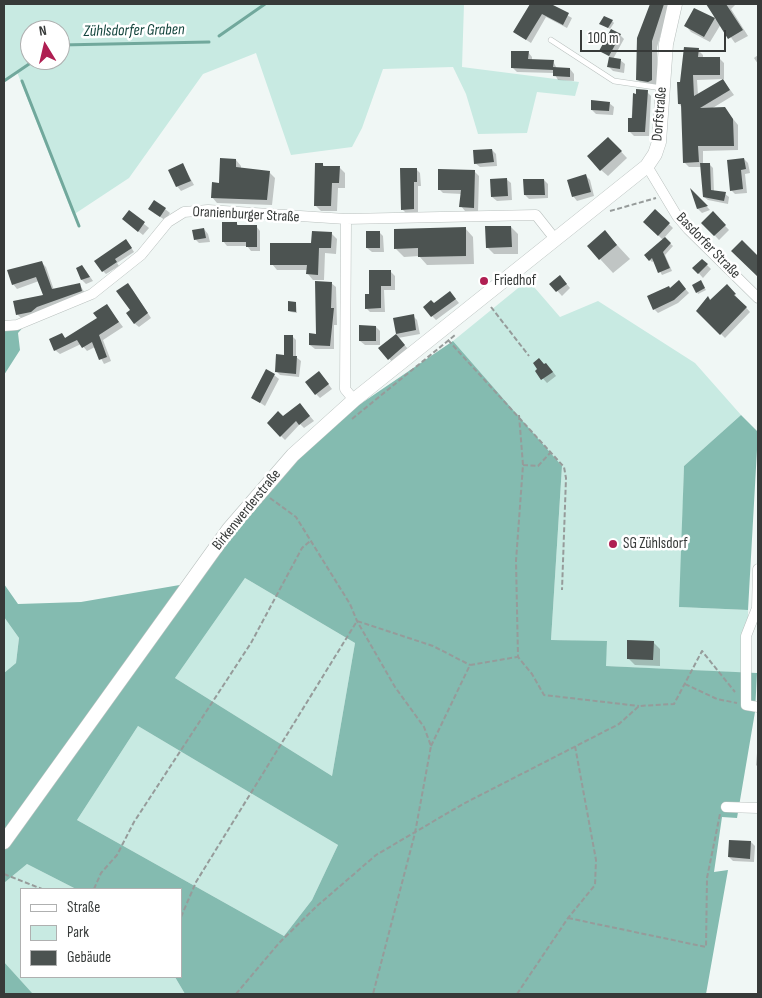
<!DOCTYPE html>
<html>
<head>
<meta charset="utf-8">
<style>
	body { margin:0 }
	#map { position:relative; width:762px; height:998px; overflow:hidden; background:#f0f7f5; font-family:"Sofia Sans Condensed",sans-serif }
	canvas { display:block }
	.frame { position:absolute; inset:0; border:5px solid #373a39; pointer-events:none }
	.legend { position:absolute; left:20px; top:888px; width:162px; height:90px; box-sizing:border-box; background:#fff; border:1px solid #afb0b0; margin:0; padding:6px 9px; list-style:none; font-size:15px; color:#373a39 }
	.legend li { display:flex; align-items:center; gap:10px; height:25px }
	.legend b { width:25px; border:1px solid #afb0b0 }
	.north { position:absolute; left:20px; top:20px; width:50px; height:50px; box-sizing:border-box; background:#fff; border:1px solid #afb0b0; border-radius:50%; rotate:351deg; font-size:14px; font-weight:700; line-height:20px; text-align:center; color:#373a39 }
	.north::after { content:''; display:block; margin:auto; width:18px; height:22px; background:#af1f52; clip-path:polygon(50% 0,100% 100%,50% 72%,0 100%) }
	.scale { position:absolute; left:580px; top:30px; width:146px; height:22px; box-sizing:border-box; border:2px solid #373a39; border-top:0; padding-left:6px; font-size:15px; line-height:18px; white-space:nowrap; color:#373a39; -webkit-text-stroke:4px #fff; paint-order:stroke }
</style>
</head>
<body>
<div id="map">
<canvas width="762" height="998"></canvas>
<div class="frame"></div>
<ul class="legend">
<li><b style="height:6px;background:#fff"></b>Straße</li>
<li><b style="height:14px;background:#c8eae2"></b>Park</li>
<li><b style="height:14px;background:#4c5351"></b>Gebäude</li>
</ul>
<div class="north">N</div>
<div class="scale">100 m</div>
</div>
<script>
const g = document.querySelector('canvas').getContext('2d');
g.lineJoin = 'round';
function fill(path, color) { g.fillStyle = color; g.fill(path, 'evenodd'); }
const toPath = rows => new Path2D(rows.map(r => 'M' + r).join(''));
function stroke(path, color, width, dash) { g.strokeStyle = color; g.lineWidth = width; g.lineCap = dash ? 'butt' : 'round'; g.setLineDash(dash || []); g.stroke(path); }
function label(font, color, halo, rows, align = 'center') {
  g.font = font + ' "Sofia Sans Condensed",sans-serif'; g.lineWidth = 5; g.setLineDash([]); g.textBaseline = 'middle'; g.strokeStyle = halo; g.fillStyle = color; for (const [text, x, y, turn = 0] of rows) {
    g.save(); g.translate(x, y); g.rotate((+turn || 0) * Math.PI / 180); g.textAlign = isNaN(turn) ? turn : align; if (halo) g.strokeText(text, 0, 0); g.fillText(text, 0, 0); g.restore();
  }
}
fill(toPath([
	[4,4,464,4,462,67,579,82,575,96,537,92,527,133,478,134,466,94,453,67,383,69,362,128,352,147,291,155,256,53,203,74,129,178,73,215,17,72,4,82],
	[30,30,60,30,60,60,30,60],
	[528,280,560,317,598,301,695,363,741,415,684,466,680,607,748,610,749,673,605,666,607,642,551,640,562,466,453,341],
	[245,578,355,643,332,776,175,678],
	[4,617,19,638,16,663,4,673],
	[138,726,338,845,312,900,284,936,77,820],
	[27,864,76,889,21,889,21,977,175,977,185,994,33,994,4,962,4,883]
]), '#c8eae2');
fill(toPath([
	[4,323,26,324,18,333,20,350,4,375],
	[453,341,562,466,551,640,607,641,606,666,757,673,755,712,737,818,722,817,714,872,728,870,706,994,185,994,175,977,181,977,181,889,76,889,27,864,4,883,4,673,16,663,19,638,4,617,4,584,18,604,81,602,197,582,265,492,293,463,350,411],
	[245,578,355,643,332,776,175,678],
	[138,726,338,845,312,900,284,936,77,820],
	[741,415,758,432,748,610,679,607,684,466],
	[4,962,33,994,4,994]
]), '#84bbb0');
fill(toPath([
	[531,4,548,4,572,18,567,28,546,17,531,43,514,32],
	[651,4,670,4,657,47,657,85,643,85,637,79,638,38],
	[709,4,736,4,731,9,748,36,735,43,721,24,710,42,691,32,686,26,695,9,719,21],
	[612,21,614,23,610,29,603,25],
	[620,35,624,39,613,59,620,60,625,64,624,73,613,71,609,67,610,57,601,51],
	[698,50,703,55,703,58,719,58,724,63,724,79,697,80,698,95,723,80,734,95,711,109,725,109,738,125,738,150,703,151,703,164,709,164,713,168,714,192,725,194,729,197,728,204,708,200,704,197,702,167,689,167,684,162,682,107,679,104,681,83],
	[528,52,532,57,532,60,553,61,557,69,570,69,574,74,574,81,558,80,554,73,517,72,512,67],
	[758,55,758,64,754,58],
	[647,92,651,96,649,136,634,136,630,132,634,95],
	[609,103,614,107,613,115,596,114,592,110],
	[615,145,627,158,608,176,601,170],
	[492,150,496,154,497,166,480,167,475,163],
	[744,159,748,163,750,173,745,174,747,193,735,194,731,190],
	[236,160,241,166,241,169,269,172,275,178,272,205,217,203,212,197],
	[322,164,325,167,340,168,345,173,345,188,338,188,337,211,321,211,315,205],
	[183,165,194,185,181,191,177,186],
	[416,169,420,173,421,186,418,186,418,213,406,213,402,209],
	[474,171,479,176,478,212,465,211,461,206,462,194,443,193,439,189],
	[586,176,590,180,594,196,577,201,573,196],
	[506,179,511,183,512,200,497,201,492,197],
	[544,180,548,184,548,198,529,199,525,195],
	[695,194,710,210,702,213,698,209],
	[165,209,170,213,165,220,154,213],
	[655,211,673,228,664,238,673,246,665,255,672,271,662,275,654,261,652,262,645,255,663,240,645,222],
	[129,212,149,228,143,235,128,223],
	[713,213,729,230,719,240,703,223],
	[237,224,240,227,256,226,260,231,260,251,251,251,247,246,227,246,223,241],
	[511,227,518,234,518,254,494,254,487,247],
	[465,228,473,237,474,264,427,265,419,256,404,257,396,249],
	[204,229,208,234,210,242,199,243,195,239],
	[379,232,383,236,384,252,372,252,367,248],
	[605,232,630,259,613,273,588,246],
	[331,233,337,239,336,254,325,253,324,280,313,280,308,274,308,270,277,270,272,264],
	[129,244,134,252,117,263,119,266,106,274,103,271],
	[702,260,711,269,703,278,694,268],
	[41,262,46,267,54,290,80,285,86,295,21,318,17,314,45,296,39,281,17,289,13,284],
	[82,267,86,271,93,281,86,284,82,280],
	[390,271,395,276,395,290,384,290,385,312,370,312,366,308,370,295],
	[564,281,570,288,562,296,551,284],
	[679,282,689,293,678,303,658,313,654,309],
	[331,283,336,287,337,325,334,325,334,349,315,349,310,345,317,335],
	[702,284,706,290,698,294,697,292],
	[727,286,750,312,725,338,698,311,709,298,711,301],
	[132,289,151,318,139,327,134,323,132,310],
	[454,297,459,303,436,320,432,316,434,305],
	[296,303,297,313,291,312,289,311],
	[107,306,123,327,103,340,111,361,104,364,95,347,87,351,81,344,60,354,55,350,62,335,66,339,98,319],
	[413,316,417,320,420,334,398,338,409,350,393,363,380,348,397,334,394,319],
	[376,327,380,331,380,345,365,345,360,341],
	[292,336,296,340,296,357,301,361,299,377,280,375,276,371,285,356],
	[544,366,550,368,556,376,547,383,536,371],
	[274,375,279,379,265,406,253,398],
	[323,377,332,389,320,398,316,394],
	[304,409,314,421,304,428,300,424,285,440,268,423],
	[653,642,660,649,660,666,635,665,628,658],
	[757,753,758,753,758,767,756,765],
	[751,842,755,846,754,862,733,861,729,857]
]), '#0003');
stroke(toPath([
	[219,36,265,4],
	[60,45,209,42],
	[4,81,35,60],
	[22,81,79,226]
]), '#71a89c', 3);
fill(toPath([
	[530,4,551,4,569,13,563,25,542,14,526,40,513,32],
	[650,4,664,4,652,41,652,80,648,82,636,80,637,38],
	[706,4,726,4,743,30,728,39,715,18,704,37,684,26,694,8,715,18],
	[604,16,613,20,608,28,599,24],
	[611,29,621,34,609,56,599,51],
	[684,47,699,48,698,57,720,57,720,75,693,75,694,96,723,79,730,90,700,108,725,107,733,119,734,146,698,146,699,162,683,163,681,104,678,104,677,82,680,82],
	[511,51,529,51,528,59,554,60,553,67,570,68,570,77,553,76,553,70,511,68],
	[609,57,621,59,620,69,607,67],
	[636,89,648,90,645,132,628,132,628,118,632,118,633,93,636,94],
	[591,100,610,102,609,111,591,110],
	[608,137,622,151,600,171,587,156],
	[492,149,494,162,474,164,473,150],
	[220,158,236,159,236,167,270,171,267,200,211,198,212,182,219,183],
	[744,158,746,169,741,170,743,189,730,191,727,160],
	[183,163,191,181,176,187,168,170],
	[315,163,323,163,323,166,340,166,339,183,332,183,331,206,314,206],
	[700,163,710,163,711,190,726,192,724,201,703,197],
	[400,168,417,168,417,182,414,182,414,209,401,210],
	[438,169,475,170,474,208,459,207,461,190,438,190],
	[586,174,591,192,572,197,567,180],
	[507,178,508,196,491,197,490,179],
	[523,179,544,179,545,195,524,195],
	[690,188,708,206,697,209],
	[154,200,166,208,160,217,148,209],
	[655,209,670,223,658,236,643,222],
	[129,210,145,222,138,232,122,219],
	[713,211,726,225,714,236,701,223],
	[222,222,237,222,237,225,257,225,257,247,246,247,246,242,222,242],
	[485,226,511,226,512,247,486,248],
	[466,227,466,256,418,257,418,248,394,249,394,229],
	[204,228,206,238,194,240,192,230],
	[605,230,617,245,599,260,587,246],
	[312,231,332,232,331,248,319,248,318,275,306,274,307,265,270,265,270,243,311,243],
	[366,231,380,231,380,248,366,248],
	[665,237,671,243,663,252,670,268,658,273,652,258,649,261,644,255],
	[126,239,132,248,115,259,117,262,102,272,94,261],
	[742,240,758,256,758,277,731,251],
	[702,259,708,264,698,274,692,268],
	[42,261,52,289,80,283,82,291,37,307,31,312,16,315,13,301,43,295,36,277,12,285,7,270],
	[82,265,90,277,81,280,76,268],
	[369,270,391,270,391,286,381,286,381,308,365,309,365,294,369,294],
	[560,275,567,284,556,292,549,284],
	[679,280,686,289,674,300,653,310,647,296,669,286,670,288],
	[701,280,705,288,696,293,692,285],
	[315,281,332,282,331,308,334,308,330,346,309,345,309,333,316,334],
	[128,283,148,313,134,324,126,313,130,310,116,291],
	[727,284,736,294,734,295,747,307,720,335,696,311,708,296,710,300],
	[450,291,456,299,431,317,423,307,431,300,434,303],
	[288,301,296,302,296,312,288,311],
	[107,304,119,322,99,335,107,357,99,360,92,342,82,348,77,340,54,351,49,339,62,333,65,338,97,318,93,313],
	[414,314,416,330,396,334,393,318],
	[359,325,376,326,376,341,359,341],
	[396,334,405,345,388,360,378,348],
	[284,335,293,335,293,356,297,356,296,374,275,372,276,354,284,355],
	[539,358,544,364,546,363,553,372,541,380,535,371,537,369,533,363],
	[266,369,275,374,260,403,251,398],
	[319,371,329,384,315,395,305,382],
	[300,403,310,416,299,425,296,421,280,437,267,423,278,411,283,416],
	[627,640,654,641,653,660,627,659],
	[729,840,751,841,750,859,728,857]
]), '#4c5351');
const service = toPath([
	[551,40,614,81,662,88]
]);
const minor = toPath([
	[647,166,677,216,688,229,758,298],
	[346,219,345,389,354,400],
	[4,326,17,325,92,294,141,255,168,222,184,212,208,210,346,219,536,215,555,239],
	[758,569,757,608,746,636,746,705,758,707],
	[726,807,758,808]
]);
const tertiary = toPath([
	[4,842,229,529,293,455,354,400,647,166,655,154,659,142,666,44,675,4]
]);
stroke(service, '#b9c0be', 6);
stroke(minor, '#b9c0be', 11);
stroke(tertiary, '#b9c0be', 15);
stroke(toPath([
	[610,211,656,198],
	[491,307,529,356],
	[448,340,564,467,566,478,562,590],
	[519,415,523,465,516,561,518,657,532,674,544,695,639,706],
	[352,419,455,335],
	[523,465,538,466,551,452],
	[270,498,296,517,350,604,357,621,395,687,424,727,431,746,415,833,373,994],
	[685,684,717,699,737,703],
	[431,746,470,665,517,657],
	[4,874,42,889],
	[94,889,101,873,117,855,134,822,251,643,302,548,310,541],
	[181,917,196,882,357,621,433,646,470,665],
	[568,918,706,947,707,878,720,814],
	[236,994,279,943,317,906,376,855,463,804,619,724,639,706,674,704,702,651,735,692],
	[517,994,568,918,595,885,596,860,575,746]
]), '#969b9a', 2, [5, 2.5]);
stroke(service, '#fff', 5);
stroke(minor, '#fff', 10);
stroke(tertiary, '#fff', 14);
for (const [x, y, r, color] of [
	[484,281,5,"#af1f52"],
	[613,544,5,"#af1f52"]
]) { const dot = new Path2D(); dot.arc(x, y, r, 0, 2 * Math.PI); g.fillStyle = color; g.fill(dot); stroke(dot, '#fff', 2); }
label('15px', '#373a39', '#fff', [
	["Dorfstraße",660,114,-85],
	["Oranienburger Straße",246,215,3],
	["Basdorfer Straße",708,246,46],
	["Birkenwerderstraße",247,510,-51]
]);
label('15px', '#373a39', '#fff', [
	["Friedhof",494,281],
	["SG Zühlsdorf",623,544]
], 'left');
label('italic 16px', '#15463e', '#fff', [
	["Zühlsdorfer Graben",134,31,-1]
]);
</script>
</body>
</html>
